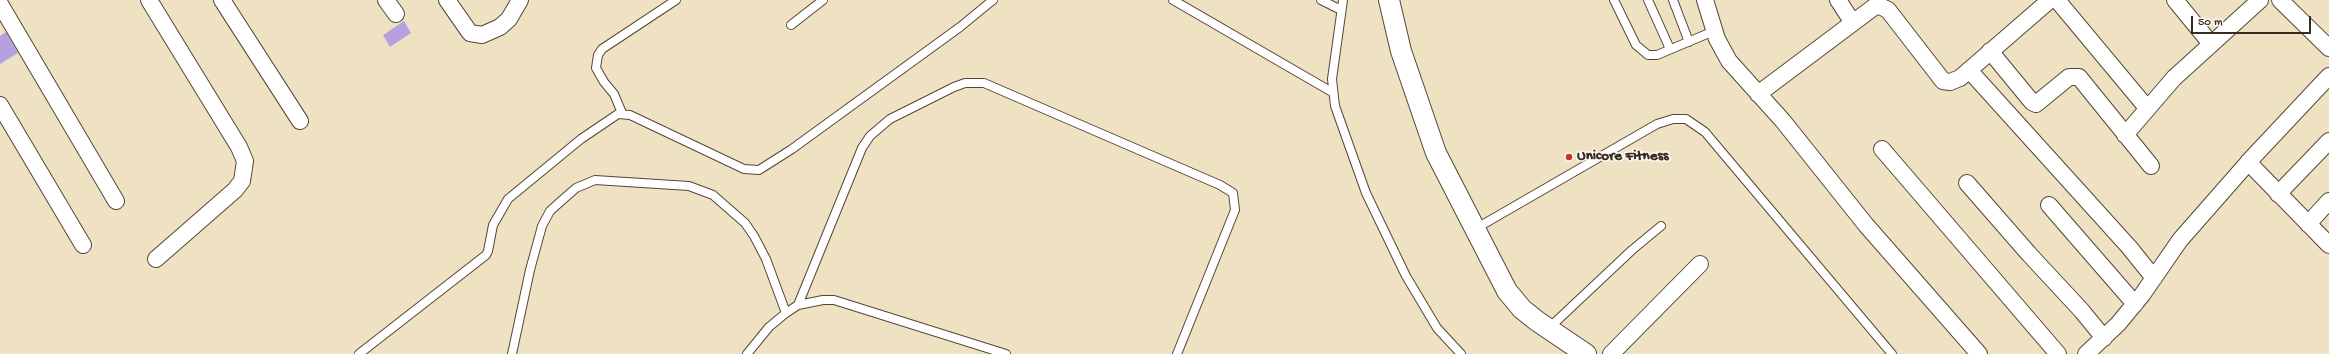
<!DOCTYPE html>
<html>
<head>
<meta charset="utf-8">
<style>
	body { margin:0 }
	#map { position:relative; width:2329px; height:354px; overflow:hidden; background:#eee2c3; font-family:"Gochi Hand",sans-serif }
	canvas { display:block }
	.scale { position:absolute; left:2191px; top:16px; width:120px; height:18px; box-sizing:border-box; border:2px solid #3b2a1e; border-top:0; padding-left:5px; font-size:12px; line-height:14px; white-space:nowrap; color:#3b2a1e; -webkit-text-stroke:3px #fdfcf7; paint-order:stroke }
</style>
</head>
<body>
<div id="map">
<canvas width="2329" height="354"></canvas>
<div class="scale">50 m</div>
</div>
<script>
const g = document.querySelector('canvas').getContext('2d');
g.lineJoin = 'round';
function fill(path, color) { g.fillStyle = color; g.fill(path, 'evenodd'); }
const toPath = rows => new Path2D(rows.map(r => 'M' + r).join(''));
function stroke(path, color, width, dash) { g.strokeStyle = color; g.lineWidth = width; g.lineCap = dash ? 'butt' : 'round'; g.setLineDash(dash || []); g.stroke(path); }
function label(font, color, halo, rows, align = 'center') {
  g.font = font + ' "Gochi Hand",sans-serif'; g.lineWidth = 3; g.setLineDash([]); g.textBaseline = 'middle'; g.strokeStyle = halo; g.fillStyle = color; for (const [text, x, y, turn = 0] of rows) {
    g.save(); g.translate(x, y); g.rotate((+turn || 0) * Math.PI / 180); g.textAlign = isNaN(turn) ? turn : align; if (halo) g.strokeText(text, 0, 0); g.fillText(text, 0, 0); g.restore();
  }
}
fill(toPath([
	[404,21,411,33,390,47,383,35],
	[6,32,18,53,0,64,0,36]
]), '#b5a0e0');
const service = toPath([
	[1173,0,1332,92],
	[1321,0,1341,10],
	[1343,0,1332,79,1335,106,1366,193,1406,276,1437,328,1461,354],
	[1614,0,1636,45,1648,55,1657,55,1714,31],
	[1648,0,1670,49],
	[1673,0,1689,42],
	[791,25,823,0],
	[622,113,614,94,604,82,596,68,598,55,602,49,676,0],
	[1475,229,1657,124,1673,119,1686,119,1705,132,1892,354],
	[798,305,862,148,870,136,890,119,954,87,965,83,984,83,1220,185,1233,193,1235,210,1177,354],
	[1548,329,1632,250,1661,226],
	[359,354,486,255,488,251,493,225,508,199,581,139,618,114,630,115,744,169,759,170,792,149,960,27,993,0],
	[512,354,530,270,542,226,550,211,560,202,576,188,595,180,689,186,713,195,745,223,754,236,766,259,786,313],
	[747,354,769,327,786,313,798,305,823,300,834,300,1006,354]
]);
const minor = toPath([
	[149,0,239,147,245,161,242,181,235,190,156,259],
	[222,0,300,121],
	[386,0,396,14],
	[447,0,470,33,482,35,500,27,509,19,520,0],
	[1705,0,1717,39,1729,61,1783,121,1866,225,1979,354],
	[1838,0,1853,23],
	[2057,0,2147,108],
	[2175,0,2211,44],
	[2280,0,2329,48],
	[0,4,116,201],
	[1990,51,2032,102,2036,104,2069,77,2079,77,2151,166],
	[1969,70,2129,247,2154,278],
	[1758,94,1874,7,1880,6,1888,10,1943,81,1950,82,1960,78,2050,0],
	[0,105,83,245],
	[2125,135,2174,78,2260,0],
	[1882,149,2058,354],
	[2248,162,2329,245],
	[1967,183,2029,254,2081,310,2104,338],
	[2278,194,2329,141],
	[2049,205,2135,304],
	[2308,224,2329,201],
	[1611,354,1700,264],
	[2086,354,2118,324,2142,295,2180,240,2252,158,2329,76]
]);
const tertiary = toPath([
	[1389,0,1401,51,1436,153,1507,291,1522,309,1537,321,1586,354]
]);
stroke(service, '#564637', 10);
stroke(minor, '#564637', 18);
stroke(tertiary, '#564637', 22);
stroke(service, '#fff', 8);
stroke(minor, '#fff', 16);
stroke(tertiary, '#fff', 20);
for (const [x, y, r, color] of [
	[1569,157,4,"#c8321e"]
]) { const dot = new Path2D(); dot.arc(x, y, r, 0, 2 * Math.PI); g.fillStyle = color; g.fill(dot); stroke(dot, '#fdfcf7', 1.5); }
label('bold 15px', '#3b2a1e', '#fdfcf7', [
	["Unicore Fitness",1577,157]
], 'left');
</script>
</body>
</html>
